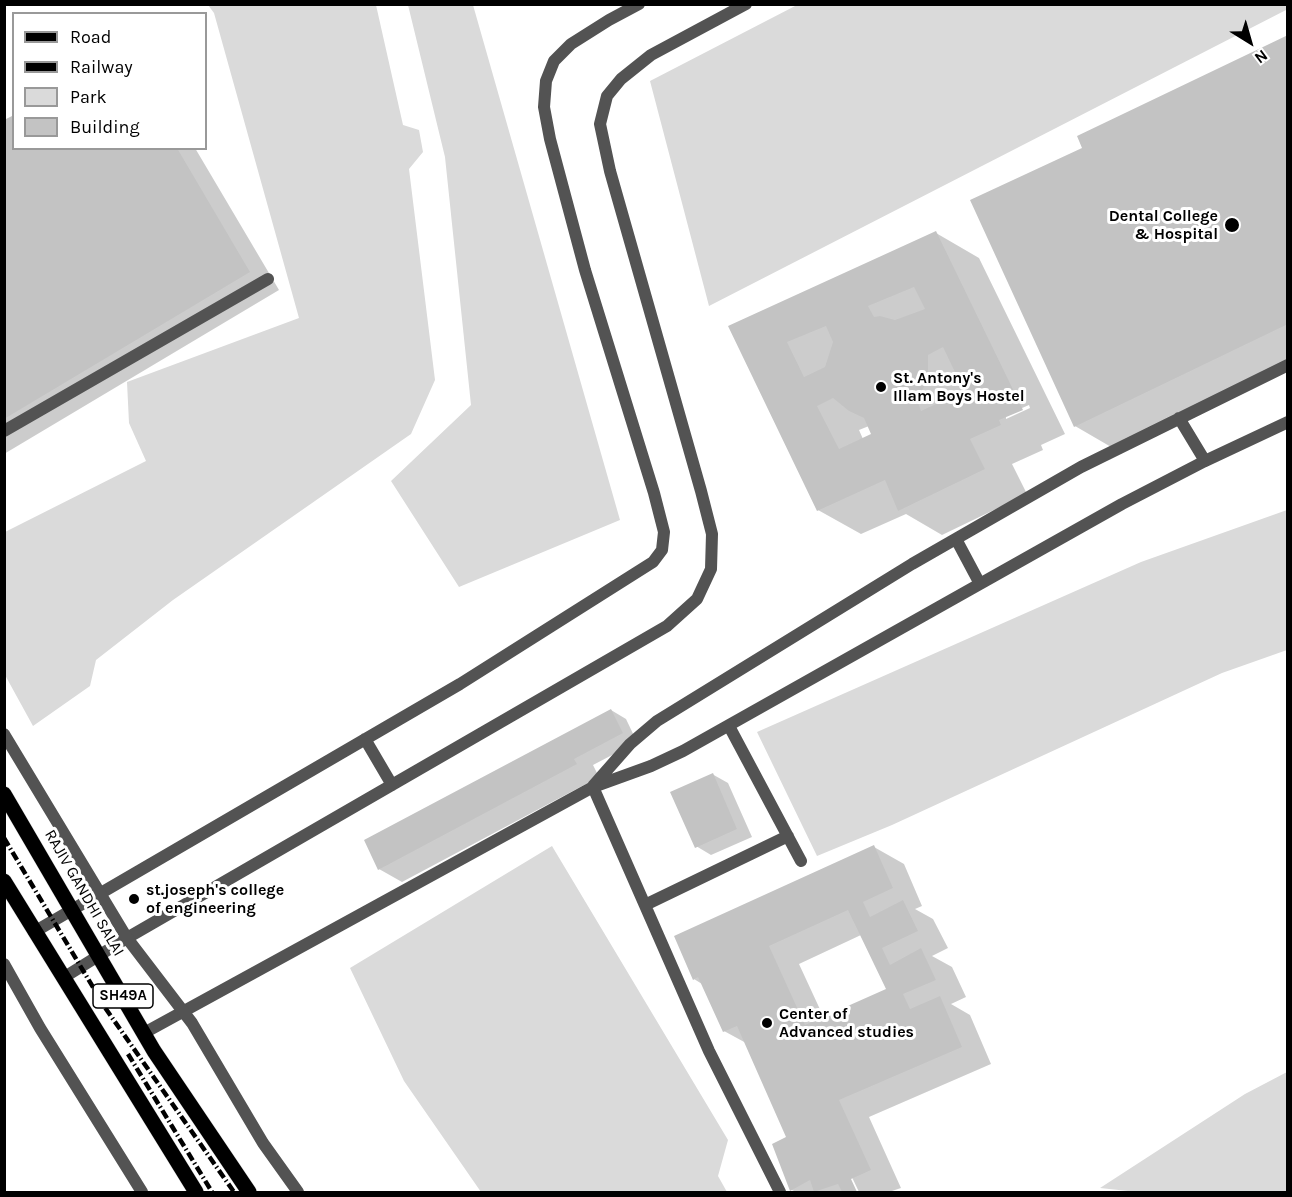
<!DOCTYPE html>
<html>
<head>
<meta charset="utf-8">
<style>
	body { margin:0 }
	#map { position:relative; width:1292px; height:1197px; overflow:hidden; background:#fff; font-family:Karla,sans-serif }
	canvas { display:block }
	.frame { position:absolute; inset:0; border:6px solid #000; pointer-events:none }
	.legend { position:absolute; left:12px; top:12px; width:195px; height:138px; box-sizing:border-box; background:#fff; border:2px solid #999; margin:0; padding:8px 10px; list-style:none; font-size:18px; color:#000 }
	.legend li { display:flex; align-items:center; gap:12px; height:30px }
	.legend b { width:30px; border:2px solid #999 }
	.north { position:absolute; left:1220px; top:12px; width:60px; height:60px; -webkit-text-stroke:4px #fff; paint-order:stroke; rotate:143deg; font-size:16px; font-weight:700; line-height:24px; text-align:center; color:#000 }
	.north::after { content:''; display:block; margin:auto; width:21px; height:27px; background:#000; clip-path:polygon(50% 0,100% 100%,50% 72%,0 100%) }
</style>
</head>
<body>
<div id="map">
<canvas width="1292" height="1197"></canvas>
<div class="frame"></div>
<ul class="legend">
<li><b style="height:8px;background:#000"></b>Road</li>
<li><b style="height:8px;background:#000"></b>Railway</li>
<li><b style="height:16px;background:#dadada"></b>Park</li>
<li><b style="height:16px;background:#c3c3c3"></b>Building</li>
</ul>
<div class="north">N</div>
</div>
<script>
const g = document.querySelector('canvas').getContext('2d');
g.lineJoin = 'round';
function fill(path, color) { g.fillStyle = color; g.fill(path, 'evenodd'); }
const toPath = rows => new Path2D(rows.map(r => 'M' + r).join(''));
function stroke(path, color, width, dash) { g.strokeStyle = color; g.lineWidth = width; g.lineCap = dash ? 'butt' : 'round'; g.setLineDash(dash || []); g.stroke(path); }
function label(font, color, halo, rows, align = 'center') {
  g.font = font + ' Karla,sans-serif'; g.lineWidth = 6; g.setLineDash([]); g.textBaseline = 'middle'; g.strokeStyle = halo; g.fillStyle = color; for (const [text, x, y, turn = 0] of rows) {
    g.save(); g.translate(x, y); g.rotate((+turn || 0) * Math.PI / 180); g.textAlign = isNaN(turn) ? turn : align; if (halo) g.strokeText(text, 0, 0); g.fillText(text, 0, 0); g.restore();
  }
}
fill(toPath([
	[208,5,376,5,403,125,419,130,423,152,409,169,435,380,411,434,173,600,96,660,90,686,33,726,5,675,5,532,146,461,129,423,127,382,299,318,214,13],
	[408,5,473,5,620,520,459,587,391,481,471,405,445,157],
	[797,5,1287,4,1288,9,709,306,650,81],
	[1287,510,1287,650,1222,673,892,825,817,856,757,732,1141,562],
	[552,846,728,1140,718,1176,727,1192,481,1192,404,1081,350,968],
	[1287,1072,1287,1192,1137,1192,1100,1188,1245,1094]
]), '#dadada');
fill(toPath([
	[1288,36,1288,369,1118,451,1075,426,972,201,1084,149],
	[4,122,14,148,195,148,279,290,4,454],
	[936,233,979,258,1065,434,1041,445,1043,450,1012,464,1027,494,942,535,906,514,861,534,818,510,730,327],
	[1029,405,1030,408,1006,419,1006,415],
	[869,426,873,435,863,439,859,430],
	[611,710,626,719,637,742,593,765,599,777,402,882,379,869],
	[712,774,728,783,752,837,711,855,696,846],
	[874,847,904,864,922,906,915,909,933,919,948,948,932,956,952,967,966,997,951,1004,970,1015,991,1064,869,1117,901,1188,889,1192,859,1192,849,1171,847,1173,855,1192,796,1192,792,1190,774,1145,788,1138,746,1043,724,1031,702,984,694,979],
	[861,935,888,990,824,1018,799,964]
]), '#0003');
fill(toPath([
	[1288,35,1288,324,1074,427,970,200,1082,148,1077,136],
	[14,115,14,148,177,148,250,272,4,419,4,120],
	[936,231,1023,410,999,420,1001,425,970,439,985,469,898,511,885,480,817,511,728,326],
	[914,287,925,309,895,320,880,316,874,317,868,306],
	[826,326,833,342,825,367,804,377,787,342],
	[943,347,964,391,921,411,917,399,925,385,928,371,928,355],
	[833,398,849,411,864,418,871,434,839,449,817,406],
	[611,709,623,733,574,759,577,764,378,870,364,840],
	[713,773,737,829,695,848,670,792],
	[874,845,893,888,863,902,870,917,903,900,918,931,882,948,890,965,921,948,936,980,903,994,910,1009,940,996,962,1047,839,1100,871,1170,851,1179,857,1192,842,1192,838,1184,814,1192,810,1180,790,1191,772,1144,786,1137,737,1026,723,1032,698,977,693,980,674,936],
	[848,910,886,989,805,1025,769,946]
]), '#c3c3c3');
const primary = toPath([
	[4,794,154,1051,249,1192],
	[4,881,196,1192]
]);
stroke(primary, '#dbdbdb', 16);
stroke(toPath([
	[1179,418,1205,461],
	[4,431,268,279],
	[956,539,980,584],
	[729,726,801,861],
	[365,739,392,785],
	[593,786,630,744,657,721,912,564,1081,467,1288,365],
	[593,787,709,1051,780,1192],
	[645,905,788,836],
	[34,932,460,684,653,562,662,550,664,532,654,493,585,270,550,139,544,107,546,81,554,61,571,44,609,20,639,4],
	[63,978,127,938,667,626,697,599,711,569,712,534,701,491,610,171,600,124,607,96,621,79,651,55,746,4],
	[144,1033,593,787,651,766,683,751,1122,504,1205,461,1288,422]
]), '#535353', 12);
stroke(toPath([
	[4,734,127,938,192,1023,263,1143,298,1192],
	[4,964,40,1028,142,1192]
]), '#535353', 12);
stroke(primary, '#000', 15);
stroke(toPath([
	[4,838,106,1009,234,1192],
	[128,1054,212,1192]
]), '#000', 4.5, [9, 3, 1.5, 3]);
for (const [x, y, r, color] of [
	[1232,225,8,"#000"],
	[881,387,6,"#000"],
	[134,899,6,"#000"],
	[767,1023,6,"#000"]
]) { const dot = new Path2D(); dot.arc(x, y, r, 0, 2 * Math.PI); g.fillStyle = color; g.fill(dot); stroke(dot, '#fff', 2); }
for (const [x, y, w] of [
	[123,996,60]
]) { const box = new Path2D(); box.roundRect(x - w / 2, y - 12, w, 24, 4.5); g.fillStyle = '#fff'; g.fill(box); stroke(box, '#000', 1.5); }
label('bold 15px', '#000', null, [
	["SH49A",123,996]
]);
label('bold 16px', '#000', '#fff', [
	["Dental College",1218,216,"right"],
	["& Hospital",1218,234,"right"],
	["St. Antony's",893,378],
	["Illam Boys Hostel",893,396],
	["st.joseph's college",146,890],
	["of engineering",146,908],
	["Center of",779,1014],
	["Advanced studies",779,1032]
], 'left');
label('16px', '#000', '#fff', [
	["RAJIV GANDHI SALAI",84,893,60]
]);
</script>
</body>
</html>
